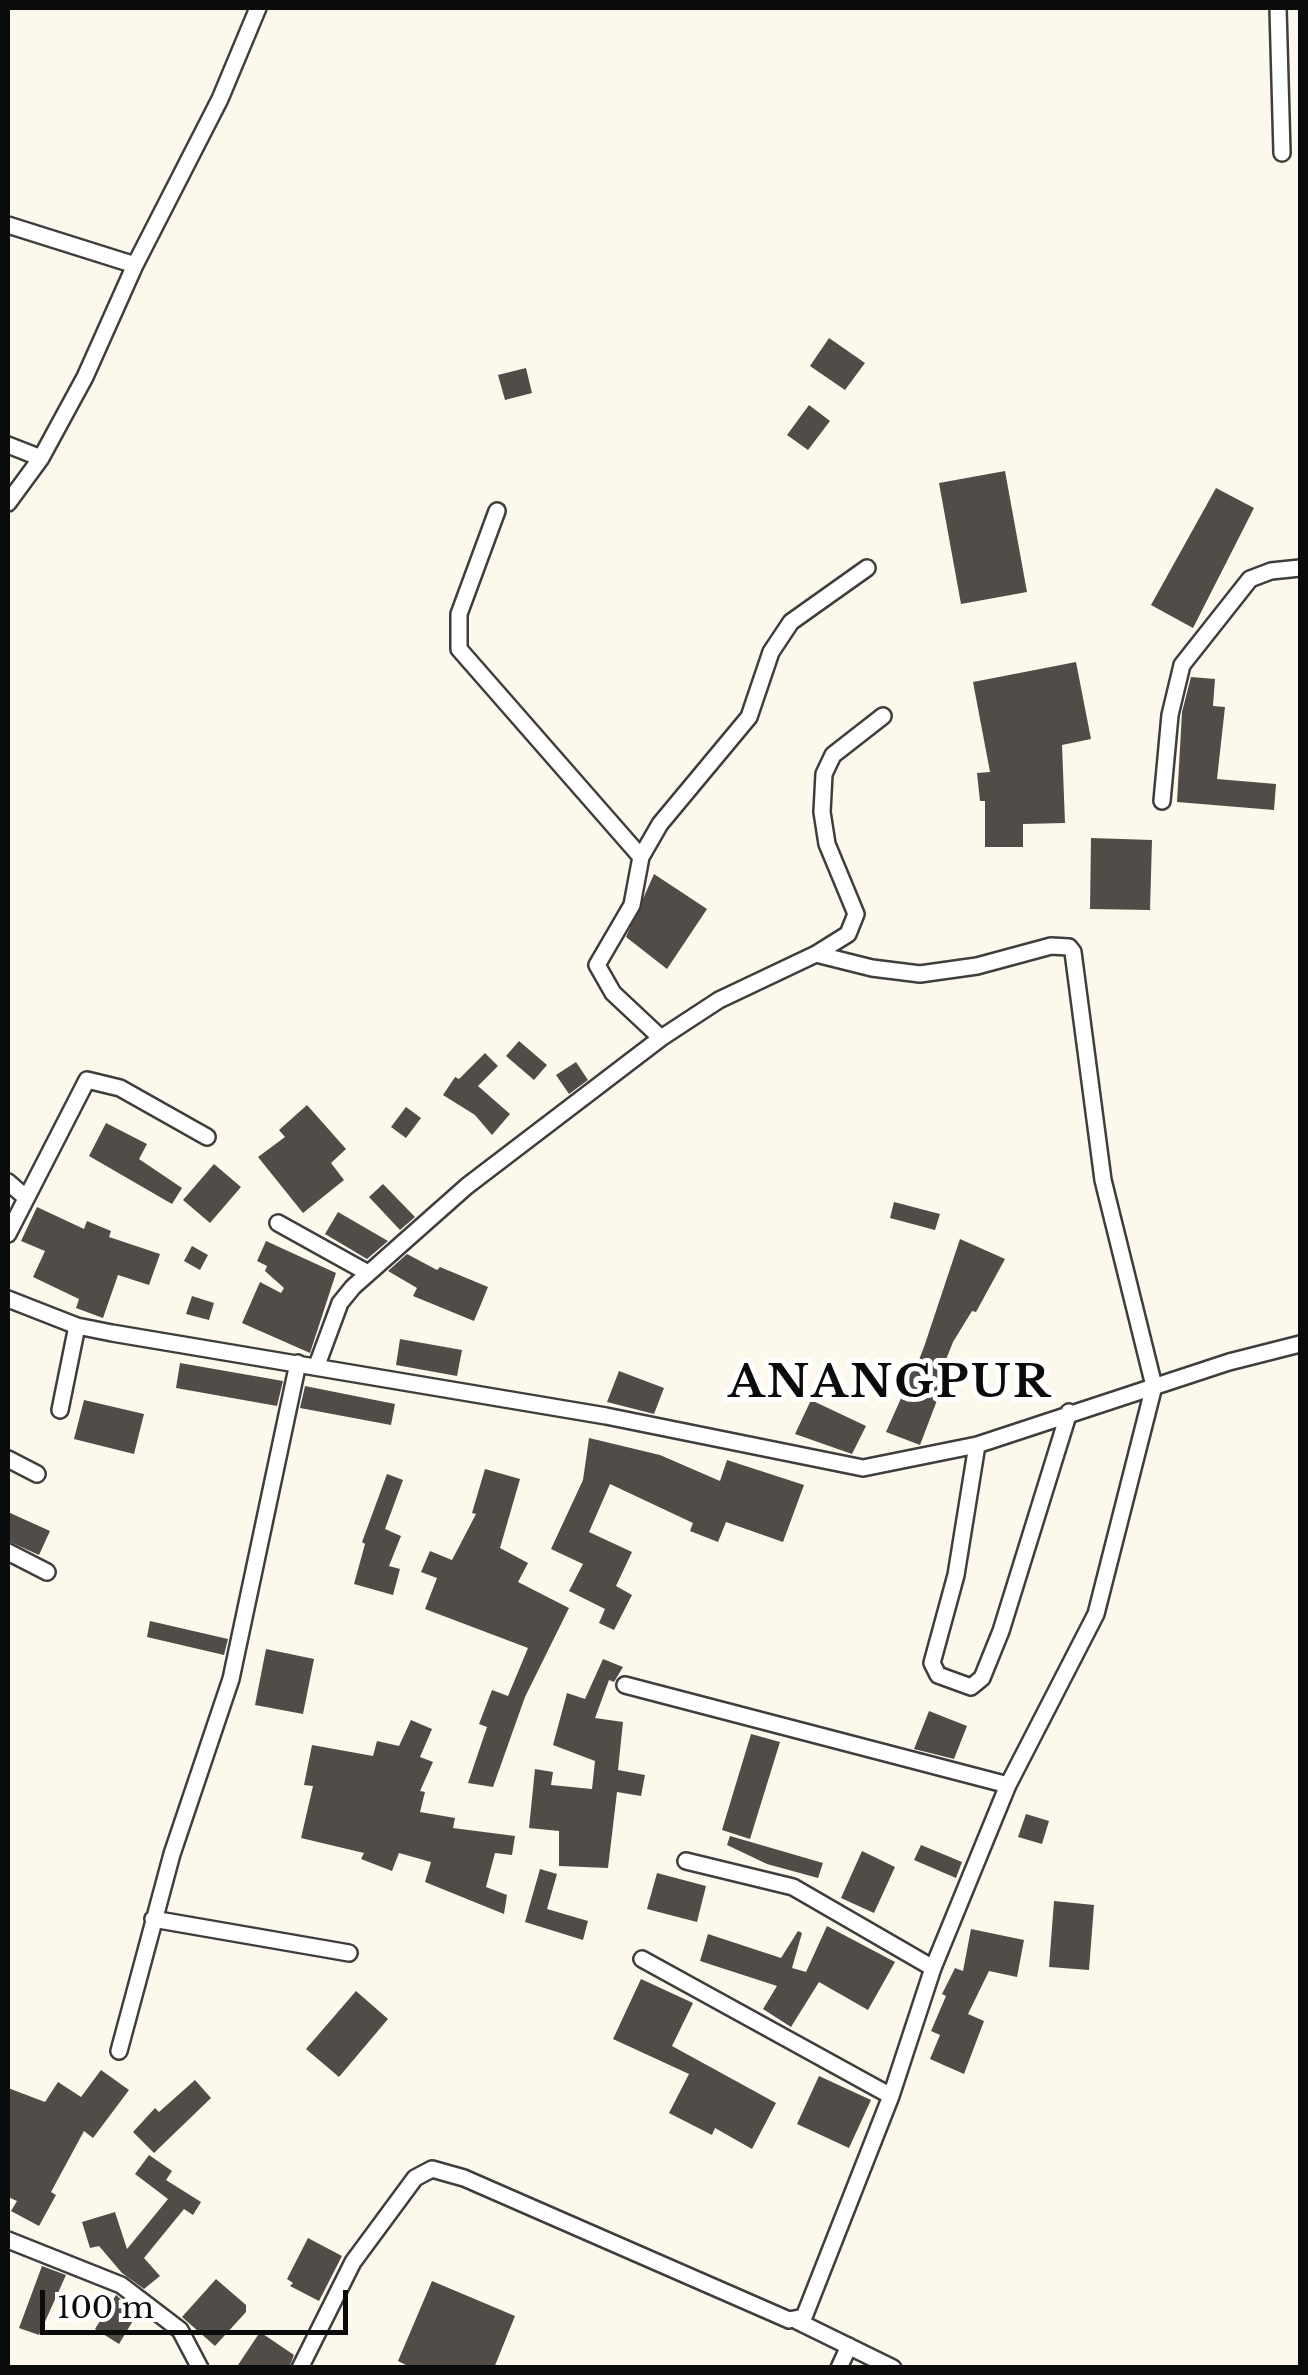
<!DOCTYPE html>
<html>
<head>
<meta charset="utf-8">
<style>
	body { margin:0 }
	#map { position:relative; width:1308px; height:2375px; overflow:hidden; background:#fdf8ec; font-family:"Libre Baskerville",serif }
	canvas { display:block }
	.frame { position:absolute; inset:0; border:10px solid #0b0b0b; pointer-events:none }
	.scale { position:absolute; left:40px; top:2290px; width:308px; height:45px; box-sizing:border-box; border:5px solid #0b0b0b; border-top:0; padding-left:12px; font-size:30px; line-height:35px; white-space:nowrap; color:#0b0b0b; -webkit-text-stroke:8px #fff; paint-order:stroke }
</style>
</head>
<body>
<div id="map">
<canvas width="1308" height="2375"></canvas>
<div class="frame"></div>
<div class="scale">100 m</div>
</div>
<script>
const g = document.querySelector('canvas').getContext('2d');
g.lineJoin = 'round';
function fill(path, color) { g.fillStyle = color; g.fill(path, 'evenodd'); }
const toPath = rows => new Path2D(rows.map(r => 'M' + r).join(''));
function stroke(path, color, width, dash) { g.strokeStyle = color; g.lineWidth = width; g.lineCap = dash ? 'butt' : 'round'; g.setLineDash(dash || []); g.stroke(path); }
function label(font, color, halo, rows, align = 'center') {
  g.font = font + ' "Libre Baskerville",serif'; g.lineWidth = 10; g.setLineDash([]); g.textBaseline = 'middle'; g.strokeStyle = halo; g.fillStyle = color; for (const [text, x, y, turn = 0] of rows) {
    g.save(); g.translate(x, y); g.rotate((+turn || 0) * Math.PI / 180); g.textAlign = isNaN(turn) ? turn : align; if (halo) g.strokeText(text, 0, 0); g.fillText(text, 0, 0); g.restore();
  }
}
fill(toPath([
	[829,338,865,363,845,390,810,366],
	[526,368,532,393,505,400,498,375],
	[809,405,830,421,808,450,787,435],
	[1005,471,1027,592,961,604,939,483],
	[1216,488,1254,508,1193,628,1151,605],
	[1076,662,1091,739,1062,745,1065,823,1023,824,1023,847,985,847,985,801,980,801,977,773,990,772,973,682],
	[1191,677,1215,679,1213,706,1225,707,1217,779,1276,784,1274,810,1177,802,1182,712],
	[1091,838,1152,840,1150,910,1090,909],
	[654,874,707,909,667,969,626,937],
	[519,1041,547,1065,534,1080,506,1056],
	[485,1053,498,1066,478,1086,510,1114,492,1135,475,1115,443,1095,455,1077,459,1079],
	[576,1062,588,1080,569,1094,556,1075],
	[307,1105,346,1149,331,1163,344,1180,303,1213,258,1157,285,1137,279,1130],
	[406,1107,421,1118,406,1138,391,1127],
	[106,1123,147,1144,139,1159,182,1188,172,1204,89,1156],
	[214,1164,241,1187,210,1223,183,1200],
	[383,1184,415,1217,400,1230,369,1197],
	[894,1202,940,1214,935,1230,890,1218],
	[37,1207,84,1229,87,1221,111,1231,109,1237,160,1254,149,1285,118,1275,103,1318,76,1308,79,1299,33,1277,45,1251,21,1241],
	[338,1212,388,1241,367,1259,325,1234],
	[960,1239,1005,1259,976,1312,972,1311,953,1342,938,1380,944,1382,920,1445,886,1432,906,1387,900,1385,907,1367,915,1370,924,1347],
	[266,1241,336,1273,310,1353,242,1323,260,1282,281,1293,284,1288,265,1271,267,1266,257,1261],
	[192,1246,208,1255,200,1270,184,1261],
	[407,1254,437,1270,440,1267,488,1287,474,1321,413,1296,417,1288,388,1271],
	[192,1296,214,1303,209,1320,186,1314],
	[400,1339,462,1350,457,1376,396,1365],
	[180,1363,283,1381,277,1406,176,1388],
	[619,1371,664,1388,654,1414,607,1402],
	[305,1386,395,1404,391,1425,300,1408],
	[84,1400,144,1414,134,1454,74,1439],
	[811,1400,866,1426,852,1454,795,1434],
	[589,1438,660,1455,720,1481,727,1460,804,1485,783,1542,726,1522,718,1542,690,1531,693,1523,610,1484,589,1532,632,1552,616,1586,632,1595,614,1630,599,1623,605,1609,569,1591,583,1564,551,1549,583,1480],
	[485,1469,520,1479,500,1548,528,1563,518,1582,569,1608,525,1697,493,1787,468,1783,487,1727,479,1724,492,1690,508,1696,528,1648,425,1609,437,1578,421,1572,430,1551,452,1560,476,1514,472,1513],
	[387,1474,403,1480,385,1529,401,1536,389,1566,400,1569,393,1595,354,1584,365,1544,362,1542],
	[8,1512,50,1531,39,1555,8,1541],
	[150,1621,228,1639,224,1655,147,1637],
	[266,1649,314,1659,303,1714,255,1705],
	[603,1659,623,1667,614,1682,609,1680,595,1718,623,1722,618,1770,645,1775,641,1796,617,1792,608,1868,559,1866,559,1831,529,1828,535,1769,553,1772,551,1785,592,1789,595,1761,553,1745,567,1693,585,1699],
	[929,1711,967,1726,954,1759,914,1749],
	[411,1720,432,1729,420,1757,433,1762,420,1791,425,1792,420,1812,455,1818,453,1828,515,1836,512,1855,495,1853,486,1887,507,1895,504,1914,425,1882,431,1862,399,1853,392,1871,361,1859,364,1853,301,1838,313,1786,304,1785,312,1745,373,1756,377,1741,399,1746],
	[751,1734,780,1742,750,1839,722,1830],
	[1026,1814,1049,1821,1042,1844,1018,1837],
	[730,1836,823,1863,818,1878,767,1864,727,1845],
	[921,1845,962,1862,956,1878,914,1860],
	[862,1851,895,1867,874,1913,841,1898],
	[540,1869,557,1874,547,1909,588,1921,583,1940,525,1922],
	[657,1873,706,1886,697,1922,647,1909],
	[1054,1901,1094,1905,1089,1970,1049,1967],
	[827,1926,895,1962,868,2010,819,1982,791,2027,763,2009,777,1986,700,1961,708,1934,781,1958,798,1931,802,1933,792,1968,806,1972],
	[971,1929,1024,1940,1017,1977,989,1971,968,2014,984,2021,964,2074,930,2059,940,2035,931,2031,946,1996,942,1994,955,1968,963,1971],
	[641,1979,693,2003,672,2046,776,2103,752,2149,715,2128,712,2135,669,2113,689,2074,613,2039],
	[356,1991,388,2019,339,2077,306,2049],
	[101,2070,129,2090,93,2138,84,2131,51,2192,56,2195,39,2226,11,2211,17,2201,8,2197,8,2088,45,2102,58,2082,81,2097],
	[819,2076,871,2100,849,2148,797,2124],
	[195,2080,211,2098,154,2153,133,2132,155,2108,159,2112],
	[149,2155,172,2171,166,2180,201,2202,193,2215,184,2209,144,2258,160,2276,144,2289,122,2273,99,2246,90,2248,82,2222,115,2212,127,2249,168,2199,135,2174],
	[308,2238,342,2256,319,2301,290,2286,293,2283,287,2279],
	[42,2266,66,2275,39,2335,19,2328],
	[216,2279,246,2305,246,2312,215,2346,182,2317],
	[432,2281,515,2316,494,2368,412,2368,398,2361],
	[116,2295,137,2314,119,2344,95,2329],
	[260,2332,294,2355,289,2368,236,2368]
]), '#524c49');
const street = toPath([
	[1278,8,1282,153],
	[8,225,135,265],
	[8,445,41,458],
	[8,503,41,458,85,377,135,265,220,99,258,8],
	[497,511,459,614,459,649,641,857],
	[1162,801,1170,715,1182,665,1250,579,1271,571,1300,568],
	[661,1038,613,993,597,965,632,905,641,857,660,824,749,717,771,652,791,622,867,568],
	[8,1182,24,1196],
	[278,1223,368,1273],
	[8,1234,87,1080,120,1088,207,1137],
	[8,1299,77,1326,112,1333,606,1416,863,1468,977,1445,1229,1362,1300,1344],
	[317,1365,340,1303,353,1287,467,1186,661,1038,719,1000,816,954,848,934,856,914,827,844,822,812,824,774,833,755,883,716],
	[60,1410,77,1326],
	[977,1445,956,1575,932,1663,938,1675,971,1687,982,1678,1001,1631,1069,1412],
	[8,1459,37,1474],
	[8,1552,47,1572],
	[625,1685,1008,1785],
	[686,1861,793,1887,933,1968],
	[153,1919,349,1953],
	[642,1959,891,2096],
	[119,2051,172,1854,231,1679,298,1363],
	[8,2240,121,2285,180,2330,200,2368],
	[797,2321,893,2368],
	[300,2368,353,2262,415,2178,432,2169,464,2178,789,2320,804,2317,891,2096,933,1968,1008,1785,1096,1614,1154,1386,1103,1180,1073,952,1069,947,1051,946,977,966,920,974,872,968,816,954],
	[839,2368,849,2346]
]);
stroke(street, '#3e3e3e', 20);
stroke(street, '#fff', 15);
g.letterSpacing = '2.5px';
label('bold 45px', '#0b0b0b', '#fff', [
	["ANANGPUR",890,1384]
]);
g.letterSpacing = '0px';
</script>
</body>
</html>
